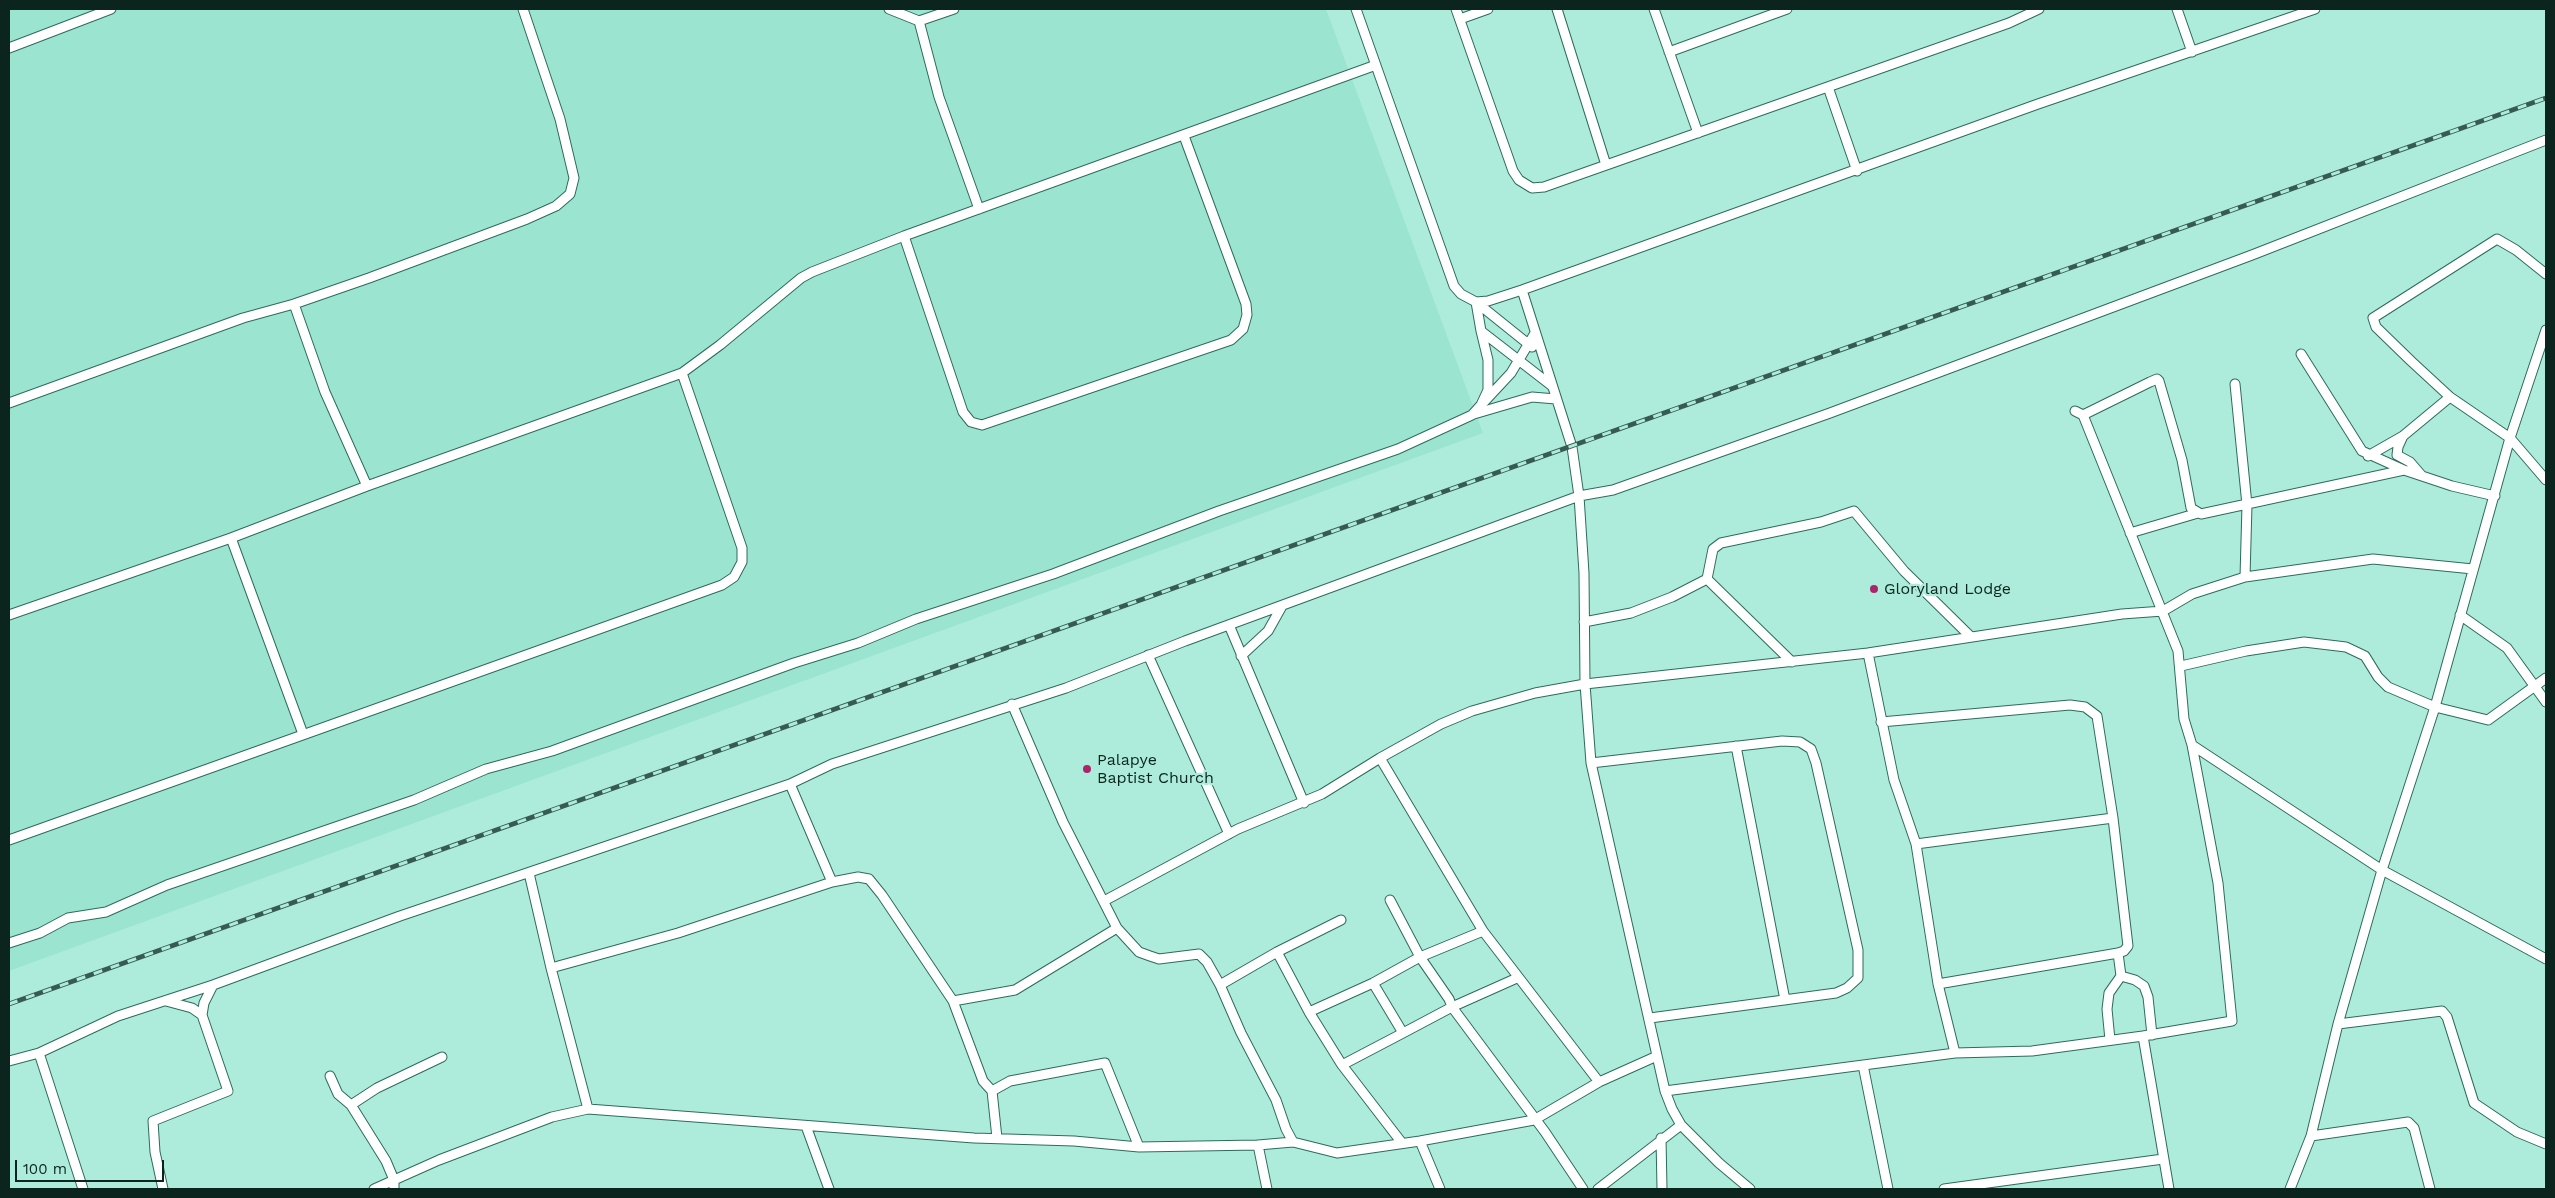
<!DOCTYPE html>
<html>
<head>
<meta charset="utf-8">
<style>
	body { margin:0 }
	#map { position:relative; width:2555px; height:1198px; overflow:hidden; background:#adecda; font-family:"Work Sans",sans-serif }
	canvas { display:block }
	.frame { position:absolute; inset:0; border:10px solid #0b251e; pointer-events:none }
	.scale { position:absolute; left:15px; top:1160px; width:149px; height:22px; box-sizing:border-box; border:2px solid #0b251e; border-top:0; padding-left:6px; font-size:15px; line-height:18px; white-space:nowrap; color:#0b251e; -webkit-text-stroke:4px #adecda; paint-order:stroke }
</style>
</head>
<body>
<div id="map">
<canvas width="2555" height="1198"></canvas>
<div class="frame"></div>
<div class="scale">100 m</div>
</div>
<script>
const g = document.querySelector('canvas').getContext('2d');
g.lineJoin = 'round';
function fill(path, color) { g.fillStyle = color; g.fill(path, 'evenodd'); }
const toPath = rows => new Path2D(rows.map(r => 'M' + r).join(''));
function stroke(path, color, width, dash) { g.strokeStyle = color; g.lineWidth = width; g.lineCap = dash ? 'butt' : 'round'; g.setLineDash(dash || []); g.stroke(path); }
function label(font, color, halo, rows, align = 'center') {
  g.font = font + ' "Work Sans",sans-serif'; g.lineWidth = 4.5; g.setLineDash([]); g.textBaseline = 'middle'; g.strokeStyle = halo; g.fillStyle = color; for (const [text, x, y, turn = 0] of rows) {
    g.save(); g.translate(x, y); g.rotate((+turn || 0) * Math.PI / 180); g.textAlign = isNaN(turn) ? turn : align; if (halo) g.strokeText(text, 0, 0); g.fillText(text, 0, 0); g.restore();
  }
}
fill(toPath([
	[9,9,1326,9,1483,433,9,971]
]), '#9be5d0');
const minor = toPath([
	[889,9,919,21,939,97,979,209],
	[1356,9,1454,286,1461,294,1476,302,1488,301,1522,290,2038,104,2315,9],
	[1456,9,1513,171,1519,180,1532,188,1544,187,2009,23,2039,9],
	[1557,9,1606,165],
	[1654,9,1698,133],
	[2177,9,2192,52],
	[1460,19,1488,9],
	[919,21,954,9],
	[9,48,111,9],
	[1669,52,1787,9],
	[1828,87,1857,171],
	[904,236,963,412,971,422,982,425,1231,340,1243,329,1247,315,1246,304,1184,136],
	[2546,274,2516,250,2497,239,2373,318,2376,327,2411,361,2450,397,2510,438,2546,480],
	[1522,290,1572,447,1579,496,1584,573,1585,684,1591,763,1665,1091,1672,1109,1681,1125,1719,1163,1750,1189],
	[1476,302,1532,347],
	[294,304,325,392,367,486],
	[1481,331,1552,386],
	[2301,354,2362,451,2404,470],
	[2235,384,2247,505,2245,577],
	[1484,402,1511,373,1535,333],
	[9,403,243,318,294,304,369,278,527,219,556,206,570,194,574,178,560,119,523,9],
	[1474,414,1532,397,1556,399],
	[2083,415,2150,382,2157,379,2159,381,2182,460,2191,508,2201,514,2404,470,2452,486,2495,496],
	[2368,456,2403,436],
	[2422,476,2410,462,2397,455,2398,447,2403,436,2450,397],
	[2130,533,2198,513],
	[231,538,303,734],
	[1707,579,1792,662],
	[9,615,231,538,367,486,682,373,720,345,801,278,812,272,904,236,1376,65],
	[2460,615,2507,648,2546,702],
	[1584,622,1631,613,1672,597,1707,579,1713,549,1721,543,1821,522,1854,511,1904,571,1971,637],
	[1229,625,1304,803],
	[1868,653,1894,780,1916,844,1938,984,1955,1053],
	[1148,655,1229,834],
	[1241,656,1268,631,1282,606],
	[2181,666,2246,651,2304,642,2346,647,2365,656,2378,677,2388,687,2435,707,2488,720,2546,678],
	[1012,704,1063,822,1117,928,1139,952,1150,956,1159,959,1199,954,1207,962,1220,985,1241,1033,1276,1100,1286,1129,1293,1142],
	[1881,722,2070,705,2085,707,2097,716,2113,818,2128,946,2124,951,2118,953,1938,984],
	[2192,745,2382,870,2546,959],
	[1736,746,1785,1000],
	[1380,758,1483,931,1599,1082],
	[1591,763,1782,741,1800,742,1811,749,1816,763,1858,950,1858,978,1847,988,1836,993,1650,1018],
	[790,784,832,882],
	[9,840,722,585,734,577,742,562,742,548,682,373],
	[1916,844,2113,818],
	[529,873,551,968],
	[1390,900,1420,957,1449,999,1452,1007,1545,1132,1583,1189],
	[1104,901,1238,829,1322,794,1380,758,1441,724,1472,711,1535,693,1585,684,1868,653,2122,614,2163,611,2192,594,2245,577,2373,559,2473,569],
	[9,943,40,933,68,918,106,912,167,885,414,800,486,769,552,751,794,663,858,643,916,619,1053,574,1219,511,1398,449,1472,415,1481,405,1488,390,1488,360,1481,331,1476,302],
	[1277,952,1341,920],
	[2121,976,2135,980,2144,986,2148,997,2152,1035],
	[1373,983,1403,1033,1452,1007,1517,978],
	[1220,985,1277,952,1309,1012,1373,983,1420,957,1483,931],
	[166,1001,192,1008,202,1015],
	[953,1001,1015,990,1117,928],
	[1309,1012,1342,1065,1402,1143],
	[2338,1024,2442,1011,2447,1017,2474,1103,2517,1132,2546,1144],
	[2143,1036,2169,1189],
	[2110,1040,2107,1009,2109,993,2121,976,2118,953],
	[39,1053,83,1189],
	[9,1061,39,1053,118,1016,213,985,400,916,790,784,832,764,1066,688,1185,641,1579,496,1613,490,1830,413,2252,255,2546,140],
	[1342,1065,1403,1033],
	[1863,1065,1888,1189],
	[330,1076,338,1094,351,1105,386,1161,394,1180,394,1189],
	[992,1091,1010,1081,1105,1063,1139,1147],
	[1665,1091,1955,1053,2032,1051,2143,1036,2232,1021,2218,883,2192,745,2184,719,2178,651,2083,415,2075,411],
	[351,1105,377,1088,442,1057],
	[588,1109,551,968,678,933,832,882,858,877,869,879,882,895,953,1001,983,1081,992,1091,997,1138],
	[806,1126,829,1189],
	[2311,1136,2408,1122,2414,1128,2430,1189],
	[1661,1138,1662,1189],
	[1420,1141,1440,1189],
	[1258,1145,1267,1189],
	[163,1189,155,1152,153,1121,228,1091,202,1015,204,1003,213,985],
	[374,1189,439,1160,552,1117,588,1109,974,1138,1074,1141,1139,1147,1258,1145,1293,1142,1337,1153,1420,1141,1534,1120,1599,1082,1657,1056],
	[1598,1189,1681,1125],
	[1944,1189,2163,1159],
	[2290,1189,2311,1136,2338,1024,2382,870,2435,707,2510,438,2546,330]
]);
stroke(minor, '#2d6b5c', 11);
stroke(minor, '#fff', 9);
const rail = toPath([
	[9,1004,2546,98]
]);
stroke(rail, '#375b51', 5);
stroke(rail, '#adecda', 3, [9]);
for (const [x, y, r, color] of [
	[1874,589,5,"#ab246a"],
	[1087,769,5,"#ab246a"]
]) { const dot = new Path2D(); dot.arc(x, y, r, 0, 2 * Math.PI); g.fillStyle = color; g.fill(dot); stroke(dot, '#adecda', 2); }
label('16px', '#0b251e', '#adecda', [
	["Gloryland Lodge",1884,589],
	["Palapye",1097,760],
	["Baptist Church",1097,778]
], 'left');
</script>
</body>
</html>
